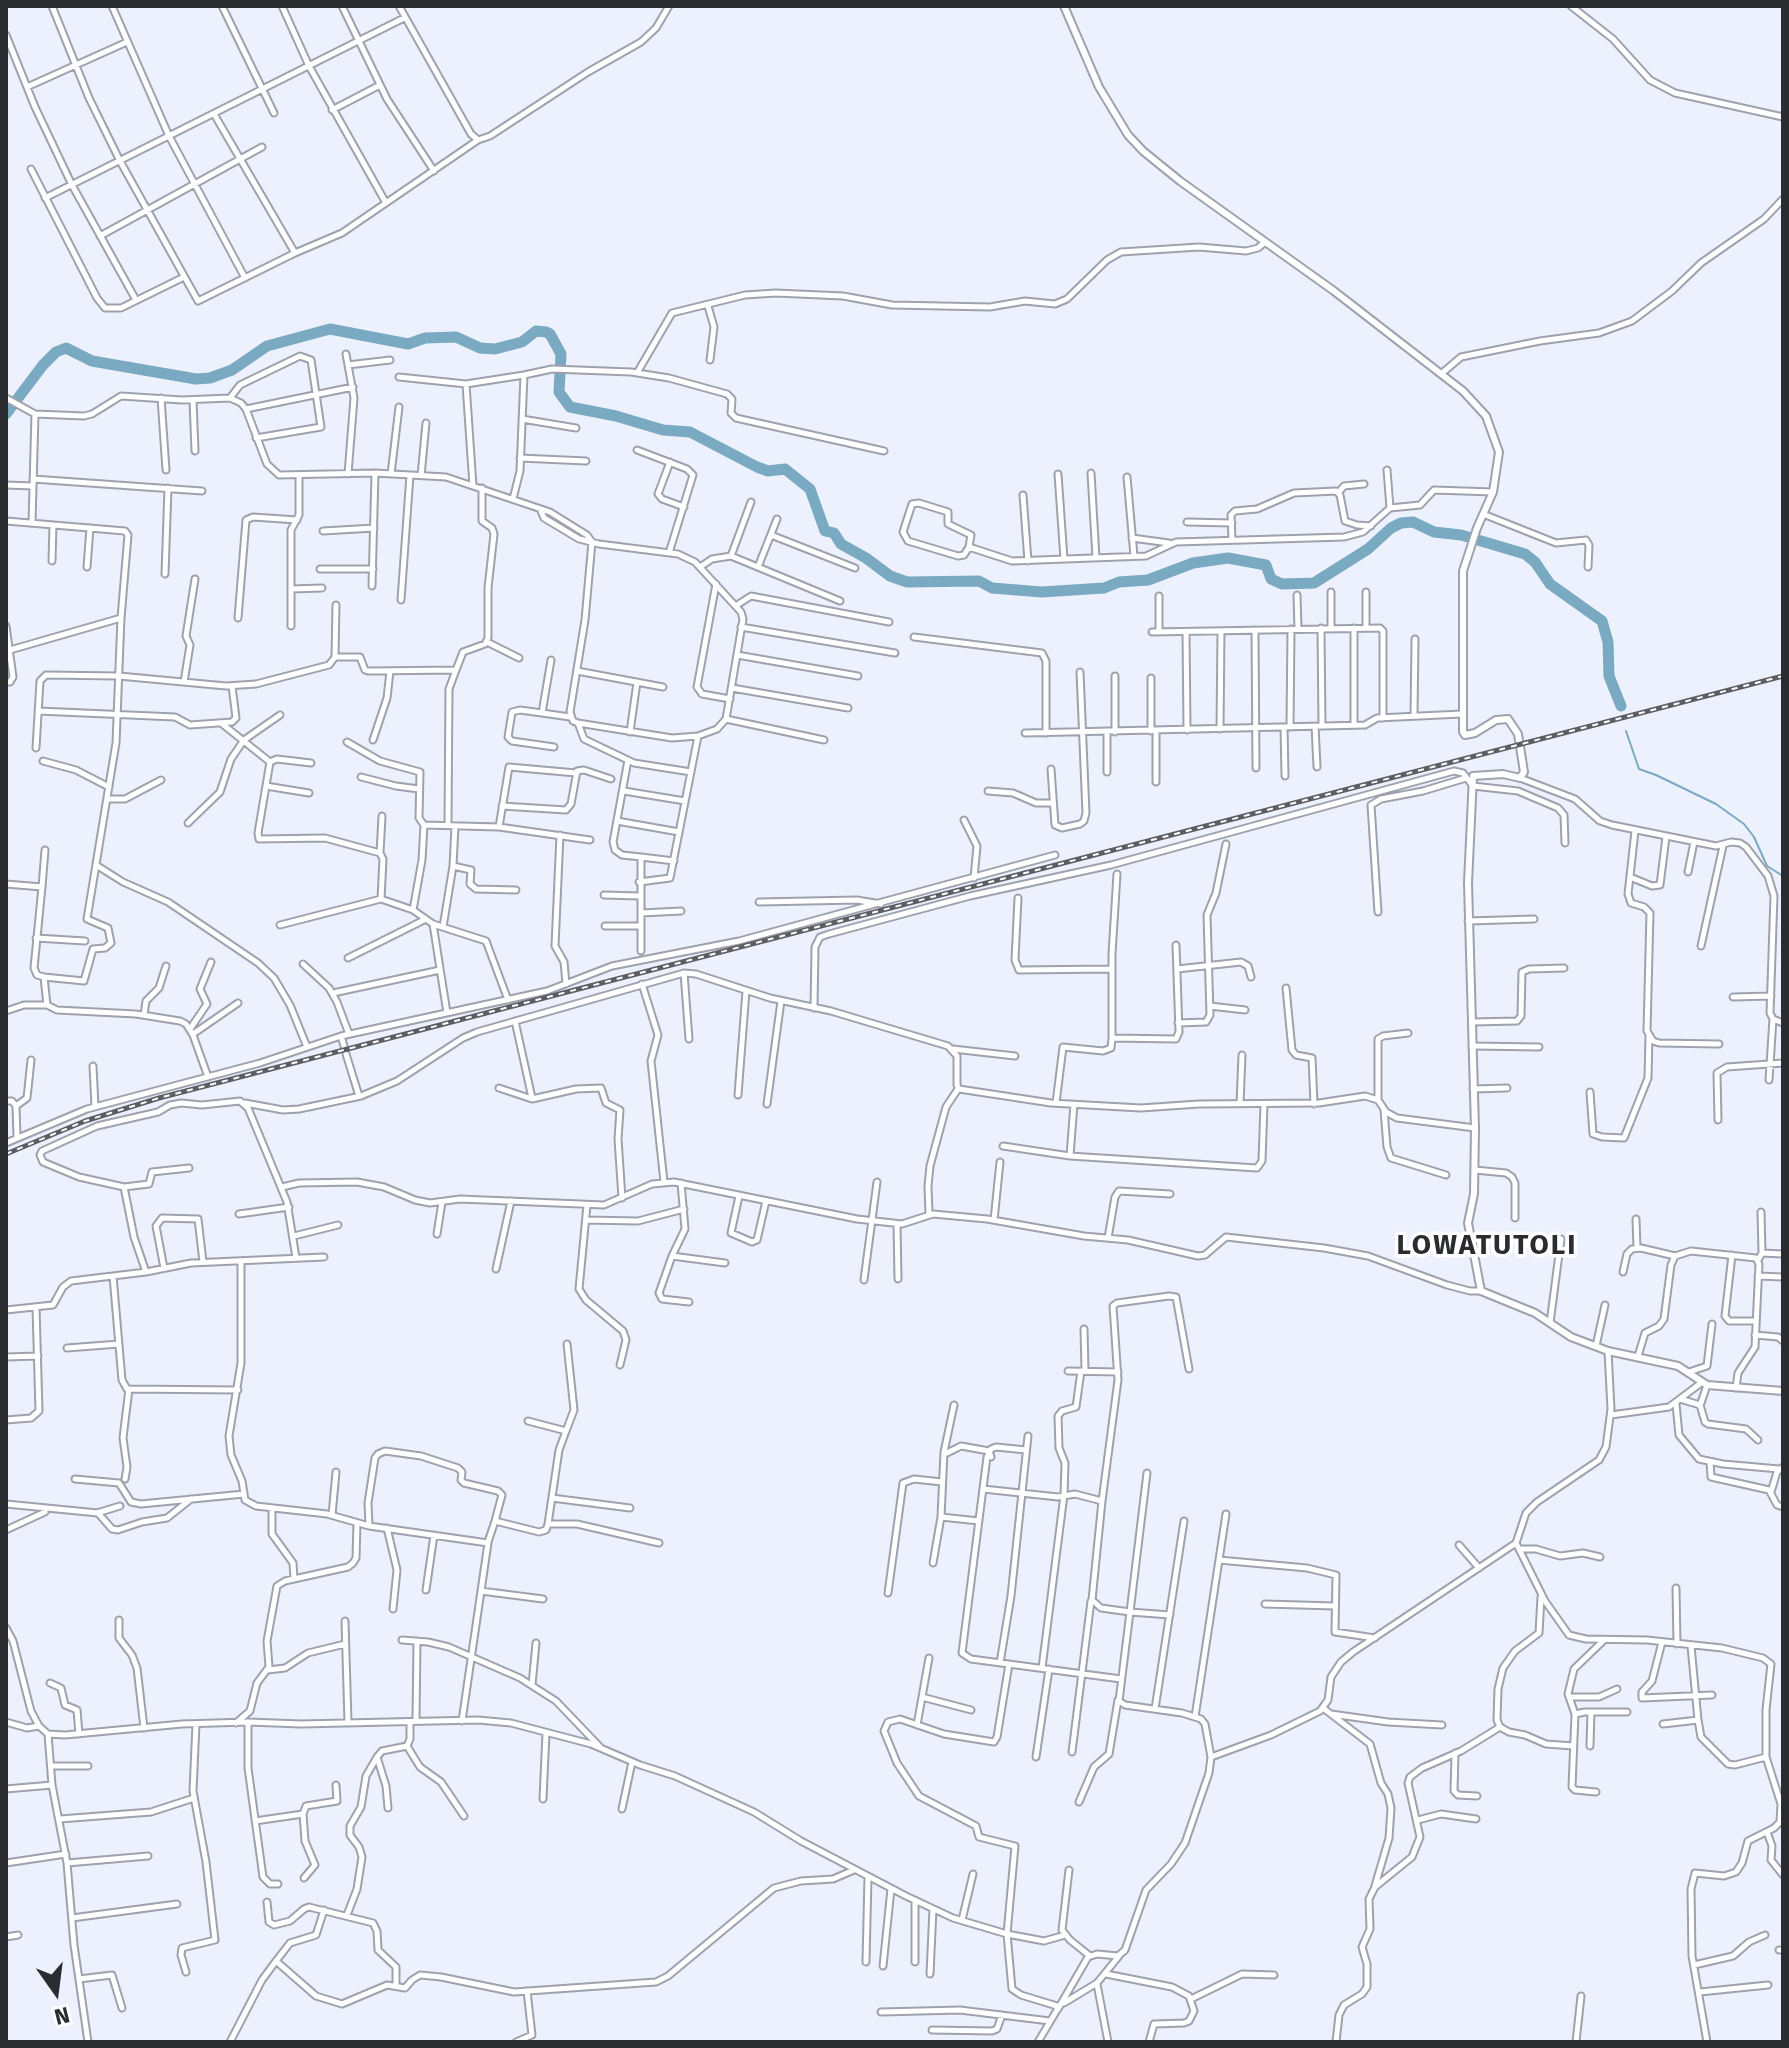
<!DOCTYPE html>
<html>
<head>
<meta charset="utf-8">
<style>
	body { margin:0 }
	#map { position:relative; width:1789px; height:2048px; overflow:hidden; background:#edf1fd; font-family:"Fira Sans",sans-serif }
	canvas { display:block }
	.frame { position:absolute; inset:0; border:8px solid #2a2c30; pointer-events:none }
	.north { position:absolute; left:16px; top:1952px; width:80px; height:80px; -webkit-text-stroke:6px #fff; paint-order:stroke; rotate:166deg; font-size:22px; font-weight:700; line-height:32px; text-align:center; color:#2a2c30 }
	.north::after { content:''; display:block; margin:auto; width:28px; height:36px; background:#2a2c30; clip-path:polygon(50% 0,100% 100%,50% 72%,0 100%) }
</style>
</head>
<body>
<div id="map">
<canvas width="1789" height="2048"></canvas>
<div class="frame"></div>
<div class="north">N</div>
</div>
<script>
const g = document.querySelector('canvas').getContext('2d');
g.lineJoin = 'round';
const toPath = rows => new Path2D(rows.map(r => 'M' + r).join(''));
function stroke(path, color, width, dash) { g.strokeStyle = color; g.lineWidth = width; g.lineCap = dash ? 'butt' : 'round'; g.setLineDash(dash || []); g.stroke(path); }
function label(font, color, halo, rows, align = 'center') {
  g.font = font + ' "Fira Sans",sans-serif'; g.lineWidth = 7; g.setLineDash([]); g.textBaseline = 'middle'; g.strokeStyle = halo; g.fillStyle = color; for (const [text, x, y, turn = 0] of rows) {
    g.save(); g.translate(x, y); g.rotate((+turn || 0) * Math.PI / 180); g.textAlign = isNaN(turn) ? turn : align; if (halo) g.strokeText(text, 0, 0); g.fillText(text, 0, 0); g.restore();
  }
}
stroke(toPath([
	[1626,731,1639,769,1656,775,1716,804,1744,824,1754,837,1767,866,1783,876]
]), '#7aaac1', 2);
stroke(toPath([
	[6,414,43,365,56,352,66,348,92,361,196,379,210,378,232,370,267,346,330,329,408,344,425,338,456,337,480,348,495,349,522,342,536,331,546,332,550,334,561,354,559,392,570,407,616,416,663,430,690,432,757,467,768,471,785,469,810,489,825,531,834,533,841,544,866,558,890,576,907,582,979,581,992,588,1042,592,1104,588,1119,582,1148,580,1193,563,1228,558,1266,565,1271,579,1282,584,1314,583,1368,549,1391,528,1401,523,1413,522,1434,532,1461,535,1525,554,1535,562,1550,584,1602,621,1608,642,1609,676,1621,706]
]), '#7aaac1', 11);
const minor = toPath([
	[52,6,89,98,120,161,198,301,295,253],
	[112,6,169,136,245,278],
	[222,6,274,113],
	[282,6,309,66,386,203],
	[342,6,387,99,434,171],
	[399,6,471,134,478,140,490,136,588,72,641,42,656,28,669,6],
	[1571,6,1613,39,1650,80,1675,93,1783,117],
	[6,35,35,107,72,185,136,300],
	[27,87,127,42],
	[332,110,380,85],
	[214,114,295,253,342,233,478,140],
	[31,169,97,298,105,308,121,308,184,277],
	[45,198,404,18],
	[100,236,262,147],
	[708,306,714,327,710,360],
	[346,354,354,398,348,474],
	[348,365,390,360],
	[637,373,672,313,745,295,776,293,843,296,892,305,990,307,1025,301,1055,304,1067,299,1107,260,1121,252,1199,247,1246,251,1258,248,1265,242],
	[1441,374,1461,357,1540,341,1599,333,1632,321,1672,291,1701,263,1764,219,1783,199],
	[399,377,466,384,524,375],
	[466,384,473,486],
	[6,398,35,414,84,416,92,414,121,396,182,400,230,398,241,403,246,409,267,464,279,475,375,473,446,477,550,512,587,535,592,542,585,620,570,712,573,721,578,723],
	[161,398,166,470],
	[230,398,240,385,300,356,311,360,321,427,256,438],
	[193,400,195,451],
	[246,409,353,387],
	[522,419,576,428],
	[637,450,687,469,693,475,669,553],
	[520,458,586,461],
	[670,462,658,494,662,499,684,507],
	[1387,470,1390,508],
	[1091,473,1096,558],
	[391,474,399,407],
	[1058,474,1064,559],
	[421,476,426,423],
	[1127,477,1134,556],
	[33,479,202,491],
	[6,485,33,486],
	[1338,493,1344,486,1364,484],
	[1023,495,1028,561],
	[513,499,520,471,524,375,552,369,631,372,669,378,727,394,732,399,731,413,736,418,884,451],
	[541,511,544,518,579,539,599,544,678,554,695,562,741,612,743,619,726,719,717,729,698,736,672,738,578,723,584,739,634,763,691,772],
	[1483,514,1556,543,1586,540,1589,545,1588,567],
	[6,521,125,531,128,535,121,618,116,743,87,919,108,928,111,943,105,948,93,949,84,981,44,977],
	[1187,522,1232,523],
	[32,523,35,414],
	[323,531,374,528],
	[771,535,855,568],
	[1132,538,1169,543],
	[1232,540,1231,515,1235,511,1257,509,1294,493,1336,491,1340,495,1345,521,1357,525,1371,526],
	[969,547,971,535,948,524,948,512,919,503,912,504,903,532,908,541,958,556,964,555,969,547,1012,561,1146,556,1176,542,1344,537,1363,532,1390,508,1420,505,1434,490,1493,492],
	[731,556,751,502],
	[52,561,53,525],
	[87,567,90,528],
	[700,567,712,559,731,556,840,601],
	[758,567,777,519],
	[320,569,373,569],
	[165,574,168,488],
	[716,584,697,687,702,694,730,699],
	[372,586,375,473],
	[291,589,322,588],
	[1331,592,1331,628],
	[1366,592,1366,628],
	[1297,595,1298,629],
	[1159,596,1159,632],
	[401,600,410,475],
	[737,605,751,596,889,622],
	[238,618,246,520,253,517,297,520],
	[6,626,13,677,10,682,6,682],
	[291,626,291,530,299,515,299,476],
	[741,627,895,653],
	[1321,628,1322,726],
	[1255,630,1256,768],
	[1152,632,1380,628,1383,631,1383,718],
	[1186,632,1187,730],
	[914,637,1042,653,1046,661,1046,733],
	[487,642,519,658],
	[10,650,121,618],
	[737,655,858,676],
	[335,657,360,657,365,670,368,671,456,670,449,689,448,825],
	[551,660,542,713,570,717],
	[456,670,463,652,485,644,488,638,488,588,494,534,492,528,482,521,482,488],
	[577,671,663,687],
	[184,682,190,645,186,636,195,579],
	[732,688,848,708],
	[38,711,175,717,190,725,232,722,236,718,232,686],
	[542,713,520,710,512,712,508,737,512,741,554,747],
	[1414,716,1415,639],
	[726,719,824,740],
	[221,723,270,762,258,833,259,839,325,838,380,853,383,859,381,899],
	[1354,725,1354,628],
	[1315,726,1317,767],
	[1284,727,1285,776],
	[1290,727,1291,629],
	[1220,729,1221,631],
	[1151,731,1151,678],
	[630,732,637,682],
	[1115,732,1115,676],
	[1025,733,1365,725,1377,718,1462,714],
	[373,740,387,698,390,671],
	[347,742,380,761,420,772,419,818,424,825,499,827,590,840],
	[36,748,40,681,46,675,119,676,226,686,256,684,329,665,335,657,336,605],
	[628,760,613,842,615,850,622,855,641,857,641,951],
	[43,761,76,770,109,787],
	[270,762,277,759,311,763],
	[1051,769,1055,825,1062,828,1080,824,1084,821,1086,813,1080,672],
	[1107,772,1107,732],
	[361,777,396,786,419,789],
	[1520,778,1575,799,1600,821,1612,825,1716,846,1731,842,1740,843,1746,847,1768,876,1774,896,1770,1013,1773,1019,1783,1023],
	[1156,782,1156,730],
	[266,786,309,793],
	[624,791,685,801],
	[988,791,1013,793,1036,803,1053,803],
	[107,799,125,799,161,780],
	[502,806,566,810,571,804,577,771,584,770,611,779],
	[964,820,977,846,974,878],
	[617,821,679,832],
	[188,823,220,792,231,759,244,740,280,715],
	[499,827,509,767,576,773],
	[1635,831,1628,894,1631,903,1644,907,1650,913,1647,1031,1653,1041,1659,1043,1719,1044],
	[560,835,555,946,564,962,566,984],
	[380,853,382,816],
	[641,857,674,861],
	[96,865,123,882,168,902,258,963,274,978,290,1005,307,1047],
	[453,866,471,870,470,884,476,889,516,890],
	[1688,872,1694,842],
	[1630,877,1652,886,1660,885,1666,837],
	[639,882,670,878,698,736],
	[6,884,42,887,34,968,37,975,44,977,47,1005,57,1010,136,1014,180,1021,186,1024,193,1035,208,1077],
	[42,887,45,850],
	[604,895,640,896],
	[1018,898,1015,960,1019,970,1111,969],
	[759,902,857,900,881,904],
	[413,910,422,860,424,825],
	[1378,912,1371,805,1381,799,1423,791,1466,778],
	[641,913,681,911],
	[1468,921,1534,919],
	[433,924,447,1013],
	[280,925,381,899,413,910,433,924,486,941,508,1000],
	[605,926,641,926],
	[443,927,453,866,455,826],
	[36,938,85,941],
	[1701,946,1723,846],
	[348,958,426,919],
	[303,964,329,988,337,1002,349,1034],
	[1177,969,1241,962,1248,966,1251,977],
	[684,973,689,1039],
	[642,984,658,1035,651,1061,664,1182],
	[1286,988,1292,1050,1296,1055,1312,1058,1314,1104],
	[333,993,440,970],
	[1733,997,1771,996],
	[1210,1006,1245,1010],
	[814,1008,815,947,820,937,829,934,970,896,1111,865,1454,771,1463,773,1473,786,1518,791,1558,808,1564,815,1565,843],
	[6,1011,24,1005,47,1005],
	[144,1015,146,1001,159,988,166,966],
	[515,1021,532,1098],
	[1472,1022,1517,1021,1521,1016,1522,972,1529,969,1564,968],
	[1178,1023,1206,1022,1210,1015,1207,915,1216,893,1226,844],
	[190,1029,207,1004,200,989,211,962],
	[193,1034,238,1003],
	[341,1036,344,1046],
	[1112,1038,1112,954,1117,874],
	[1472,1046,1539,1047],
	[953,1049,1015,1056],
	[346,1054,359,1096],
	[93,1066,95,1107],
	[1769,1080,1773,1019],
	[499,1088,532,1099,576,1089,601,1088,606,1103,620,1110,618,1139,622,1198],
	[1473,1089,1507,1088],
	[1590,1092,1593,1134,1602,1137,1624,1138,1648,1078,1649,1036],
	[738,1095,746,991],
	[1378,1100,1378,1039,1383,1036,1408,1033],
	[6,1101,12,1101,16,1106,17,1137],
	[245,1103,283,1110,299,1109,361,1096,397,1081,463,1038,477,1032,684,973,696,974,770,998,831,1011,948,1046,957,1056,957,1085,959,1089,1051,1103,1141,1108,1199,1104,1319,1103,1365,1096,1378,1100,1386,1112,1397,1118,1475,1128],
	[1056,1103,1063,1047,1103,1051,1111,1048,1112,1038,1176,1039,1179,1032,1176,945],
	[767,1104,781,1001],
	[1240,1104,1242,1055],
	[16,1106,27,1098,31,1060],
	[1384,1110,1387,1147,1391,1158,1446,1175],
	[1718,1120,1717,1073,1727,1067,1783,1063],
	[6,1143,87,1109,260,1063,341,1036,547,991,612,966,739,941,1055,855],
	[1003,1146,1070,1156,1074,1104],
	[1070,1156,1257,1168,1262,1161,1264,1104],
	[1475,1170,1506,1173,1512,1177,1515,1183,1515,1218],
	[681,1183,685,1229,672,1256,659,1293,662,1299,689,1302],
	[124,1187,149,1184,152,1172,189,1168],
	[282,1187,299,1183,357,1182,384,1187,415,1200,430,1203,460,1199,604,1205,652,1184,674,1182,857,1219,902,1224,933,1214,987,1219,1084,1236,1128,1240,1198,1256,1205,1255,1226,1237,1324,1248,1368,1256,1447,1285,1470,1291,1481,1291],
	[739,1196,731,1233,752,1242,757,1240,766,1201],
	[587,1205,579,1289,586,1300,623,1331,626,1340,620,1365],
	[239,1214,289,1207],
	[929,1214,928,1186,930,1166,946,1107,958,1089],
	[1636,1219,1637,1248],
	[586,1220,638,1221,684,1209],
	[994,1220,1000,1162],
	[897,1224,898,1279],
	[437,1234,442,1202],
	[294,1236,338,1225],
	[1108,1238,1115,1197,1119,1191,1170,1194],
	[1762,1253,1783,1254],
	[1732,1255,1725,1316,1729,1321,1756,1321],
	[672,1256,725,1263],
	[1758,1260,1762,1253,1761,1212],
	[241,1261,241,1363,229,1436,231,1455,242,1481,245,1500,256,1506,327,1514,369,1526,488,1543,462,1721],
	[164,1268,156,1226,162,1218,198,1219,203,1262],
	[496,1269,511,1201],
	[146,1272,134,1237,124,1187,79,1177,43,1162,40,1155,42,1151,97,1126,158,1112,170,1105,181,1103,202,1105,240,1101,248,1108,287,1202,296,1258],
	[1623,1272,1627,1254,1632,1249,1641,1248,1675,1256],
	[113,1276,122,1380,127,1389,238,1390],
	[1758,1276,1783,1277],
	[864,1280,877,1182],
	[6,1310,53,1305,63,1287,71,1281,146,1272,191,1263,324,1257],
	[1550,1323,1561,1239],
	[1084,1329,1085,1371],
	[1755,1335,1778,1337,1783,1341],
	[1596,1346,1605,1305],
	[67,1348,119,1344],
	[1608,1351,1611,1409,1606,1447,1599,1460,1537,1502,1526,1513,1516,1543,1545,1601,1569,1635,1586,1639,1647,1640,1722,1648,1763,1658,1771,1664,1766,1710,1766,1757,1781,1804,1780,1822,1774,1828,1748,1841,1742,1863,1736,1872,1724,1876,1695,1873,1691,1889,1692,1956,1707,2042],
	[1638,1356,1645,1333,1659,1326,1664,1319,1671,1265,1675,1256,1691,1251,1756,1258,1759,1264,1755,1347,1738,1373,1736,1388],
	[6,1357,38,1356],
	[1068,1371,1118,1372],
	[1689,1372,1707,1366,1712,1324],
	[1680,1399,1700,1405,1705,1422,1708,1424,1746,1429,1758,1440],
	[1676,1404,1679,1435,1699,1459,1723,1464,1779,1469],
	[954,1405,944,1452,941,1517,979,1521],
	[1700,1406,1707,1385],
	[1611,1415,1669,1407,1701,1383],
	[6,1420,31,1418,39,1411,36,1307],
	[566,1431,574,1410,567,1344],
	[1026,1450,996,1447,991,1449,987,1457,962,1653,971,1659,1121,1679],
	[947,1453,961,1446,989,1451,991,1457],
	[1710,1462,1711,1477,1769,1490,1777,1505,1783,1507],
	[1147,1473,1130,1612,1170,1615],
	[75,1479,119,1483,131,1502,141,1504,244,1494],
	[125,1479,127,1467,123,1438,129,1389],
	[983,1489,1058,1497,1075,1494,1102,1501,1092,1600,1101,1608,1130,1612,1119,1701,1125,1705,1182,1713,1201,1719,1205,1724,1211,1757,1209,1773,1185,1843,1171,1864,1146,1890,1125,1950,1118,1956,1097,1954,1088,1957,1058,2009],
	[1771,1492,1777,1472,1783,1467],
	[552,1498,630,1508],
	[1102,1501,1118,1380,1113,1306,1117,1303,1169,1296,1176,1297,1189,1369],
	[6,1504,98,1513,112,1529,118,1530,142,1522,167,1518,191,1499],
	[272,1508,272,1534,293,1563,294,1579],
	[97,1513,120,1506],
	[332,1515,336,1472],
	[548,1524,577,1524,659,1543],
	[369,1525,368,1503,375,1458,378,1454,385,1451,421,1456,458,1468,462,1472,461,1480,464,1483,498,1491,502,1495,495,1521],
	[387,1528,397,1570,393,1609],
	[6,1530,45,1512],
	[488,1542,495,1521,539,1532,546,1530,548,1524,559,1450,566,1431,528,1421],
	[1459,1545,1479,1568],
	[1519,1549,1536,1549,1560,1556,1583,1553,1600,1557],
	[1219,1560,1307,1568,1336,1575,1335,1632,1375,1638],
	[933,1563,941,1517],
	[1676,1588,1677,1644],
	[426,1590,434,1535],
	[481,1591,543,1599],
	[888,1593,903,1483,914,1479,942,1482],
	[1541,1597,1539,1633,1515,1651,1503,1668,1498,1689,1497,1720,1500,1727,1509,1732,1525,1735,1546,1744,1573,1746],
	[1265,1604,1335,1606],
	[119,1620,119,1638,132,1655,137,1668,144,1728],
	[345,1621,348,1722],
	[6,1628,13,1641,31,1711,39,1726,48,1734],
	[402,1640,428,1642,449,1647,520,1678,556,1701,600,1747],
	[1662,1642,1652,1681,1642,1692,1642,1698,1712,1695],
	[1000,1663,1011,1596,1028,1436],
	[1009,1664,997,1737,994,1742,944,1734,900,1719,888,1722,884,1731,897,1763,919,1796,976,1826,979,1837,1015,1846,1007,1934,1044,1941,1065,1935],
	[1042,1668,1064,1495,1065,1463,1059,1448,1058,1416,1062,1411,1076,1407,1081,1371],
	[268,1670,285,1668,308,1653,345,1644],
	[50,1683,61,1688,65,1705,77,1710,79,1734],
	[532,1685,536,1643],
	[922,1697,971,1710],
	[1569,1697,1599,1697,1617,1689],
	[1323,1708,1370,1744,1381,1783,1388,1794,1391,1808,1389,1838,1375,1886],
	[1155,1709,1184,1521],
	[1331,1714,1388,1722,1442,1725],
	[1575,1714,1585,1712,1627,1712],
	[1195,1717,1226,1514],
	[1698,1720,1701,1737,1728,1764,1735,1765,1766,1757],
	[416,1721,417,1641],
	[6,1722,27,1728,39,1726],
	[248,1722,248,1768,263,1877,270,1884,278,1884],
	[236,1723,250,1711,257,1683,269,1667,267,1641,277,1586,285,1581,348,1567,353,1563,356,1558,357,1523],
	[1663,1724,1698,1720,1691,1646],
	[917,1725,929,1658],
	[407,1746,420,1767,441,1782,464,1816],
	[1590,1746,1591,1712],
	[1072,1752,1091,1601],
	[1455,1753,1454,1791,1458,1795,1477,1796],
	[1036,1757,1049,1669],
	[1211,1757,1271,1735,1320,1711,1328,1700,1331,1677,1341,1662,1353,1652,1516,1543],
	[51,1766,88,1766],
	[6,1789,52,1785],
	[1596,1792,1575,1790,1572,1787,1575,1714,1568,1694,1574,1669,1604,1640],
	[543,1799,546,1733],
	[1079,1802,1094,1767,1109,1754,1118,1700],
	[388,1808,386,1786,377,1757,382,1751,407,1746,410,1739,410,1722],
	[622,1809,632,1762],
	[303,1814,305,1841,315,1865,304,1878],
	[60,1819,151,1812,194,1798],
	[1418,1820,1441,1814,1476,1819],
	[255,1821,303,1814,306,1806,337,1801,336,1785],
	[1767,1832,1772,1846,1771,1860,1783,1875],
	[6,1863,66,1854],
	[67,1863,148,1856],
	[1069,1870,1062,1930,1070,1940,1090,1956],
	[915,1900,915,1962],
	[267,1902,269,1922,274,1925,290,1921,304,1909,309,1907,373,1923,377,1931,378,1950,396,1967,396,1985],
	[347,1915,357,1889,362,1857,359,1847,350,1835,350,1826,361,1807,366,1776,377,1757],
	[72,1918,177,1904],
	[962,1920,973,1874],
	[6,1937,18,1935],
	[1779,1950,1783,1950],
	[276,1961,316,1996,342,2004,387,1985,405,1988,412,1980,420,1975,441,1977,514,1992,656,1982,668,1976,774,1888,801,1881,833,1879,854,1870],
	[866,1962,868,1877],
	[1694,1965,1733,1956,1749,1942,1765,1935],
	[883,1966,891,1889],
	[186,1972,181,1955,182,1948,215,1940,206,1862,193,1791,196,1724],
	[930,1974,933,1909],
	[1106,1974,1172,1987,1189,1996,1194,2011,1189,2021,1184,2023,1154,2024,1149,2042],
	[79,1979,112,1975,122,2008],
	[1097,1984,1108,2042],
	[1700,1992,1768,1985],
	[1191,1999,1242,1974,1274,1975],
	[1064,2003,1097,1983,1119,1956],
	[881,2012,960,2010,1050,2021],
	[932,2030,992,2031,997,2029,1002,2015],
	[88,2042,74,1945,67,1863,52,1785,48,1734,65,1735,182,1724,248,1722,301,1724,478,1720,511,1723,591,1744,640,1765,675,1776,754,1812,801,1841,906,1896,953,1918,1007,1934,1012,1989,1021,1995,1057,2006,1057,2010,1038,2042],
	[230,2042,262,1980,276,1961,290,1943,316,1935,324,1910],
	[516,2042,532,2035,527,1991],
	[1336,2042,1339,2015,1344,2005,1362,1994,1367,1987,1367,1964,1362,1947,1370,1929,1369,1899,1375,1887,1412,1857,1420,1837,1408,1783,1410,1777,1422,1768,1461,1751,1500,1727],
	[1576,2042,1581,1996]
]);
const tertiary = toPath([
	[1064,6,1099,87,1128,135,1143,151,1180,181,1334,291,1463,391,1486,416,1499,452,1493,492,1477,528,1463,571,1463,732,1465,735,1475,733,1496,720,1508,719,1518,734,1524,772,1520,778,1503,774,1473,776,1468,883,1475,1128,1474,1194,1468,1223,1481,1291,1535,1313,1571,1337,1608,1351,1678,1366,1707,1385,1783,1391]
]);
stroke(minor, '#9ea2ad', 9);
stroke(tertiary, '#9ea2ad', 10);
stroke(minor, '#fff', 5);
stroke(tertiary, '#fff', 6);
const rail = toPath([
	[6,1154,85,1121,159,1098,1783,676]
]);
stroke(rail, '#5c5e64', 5);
stroke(rail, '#fff', 2, [6]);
g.letterSpacing = '2px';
label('bold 28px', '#2a2c30', '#fff', [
	["LOWATUTOLI",1487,1246]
]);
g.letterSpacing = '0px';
</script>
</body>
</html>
